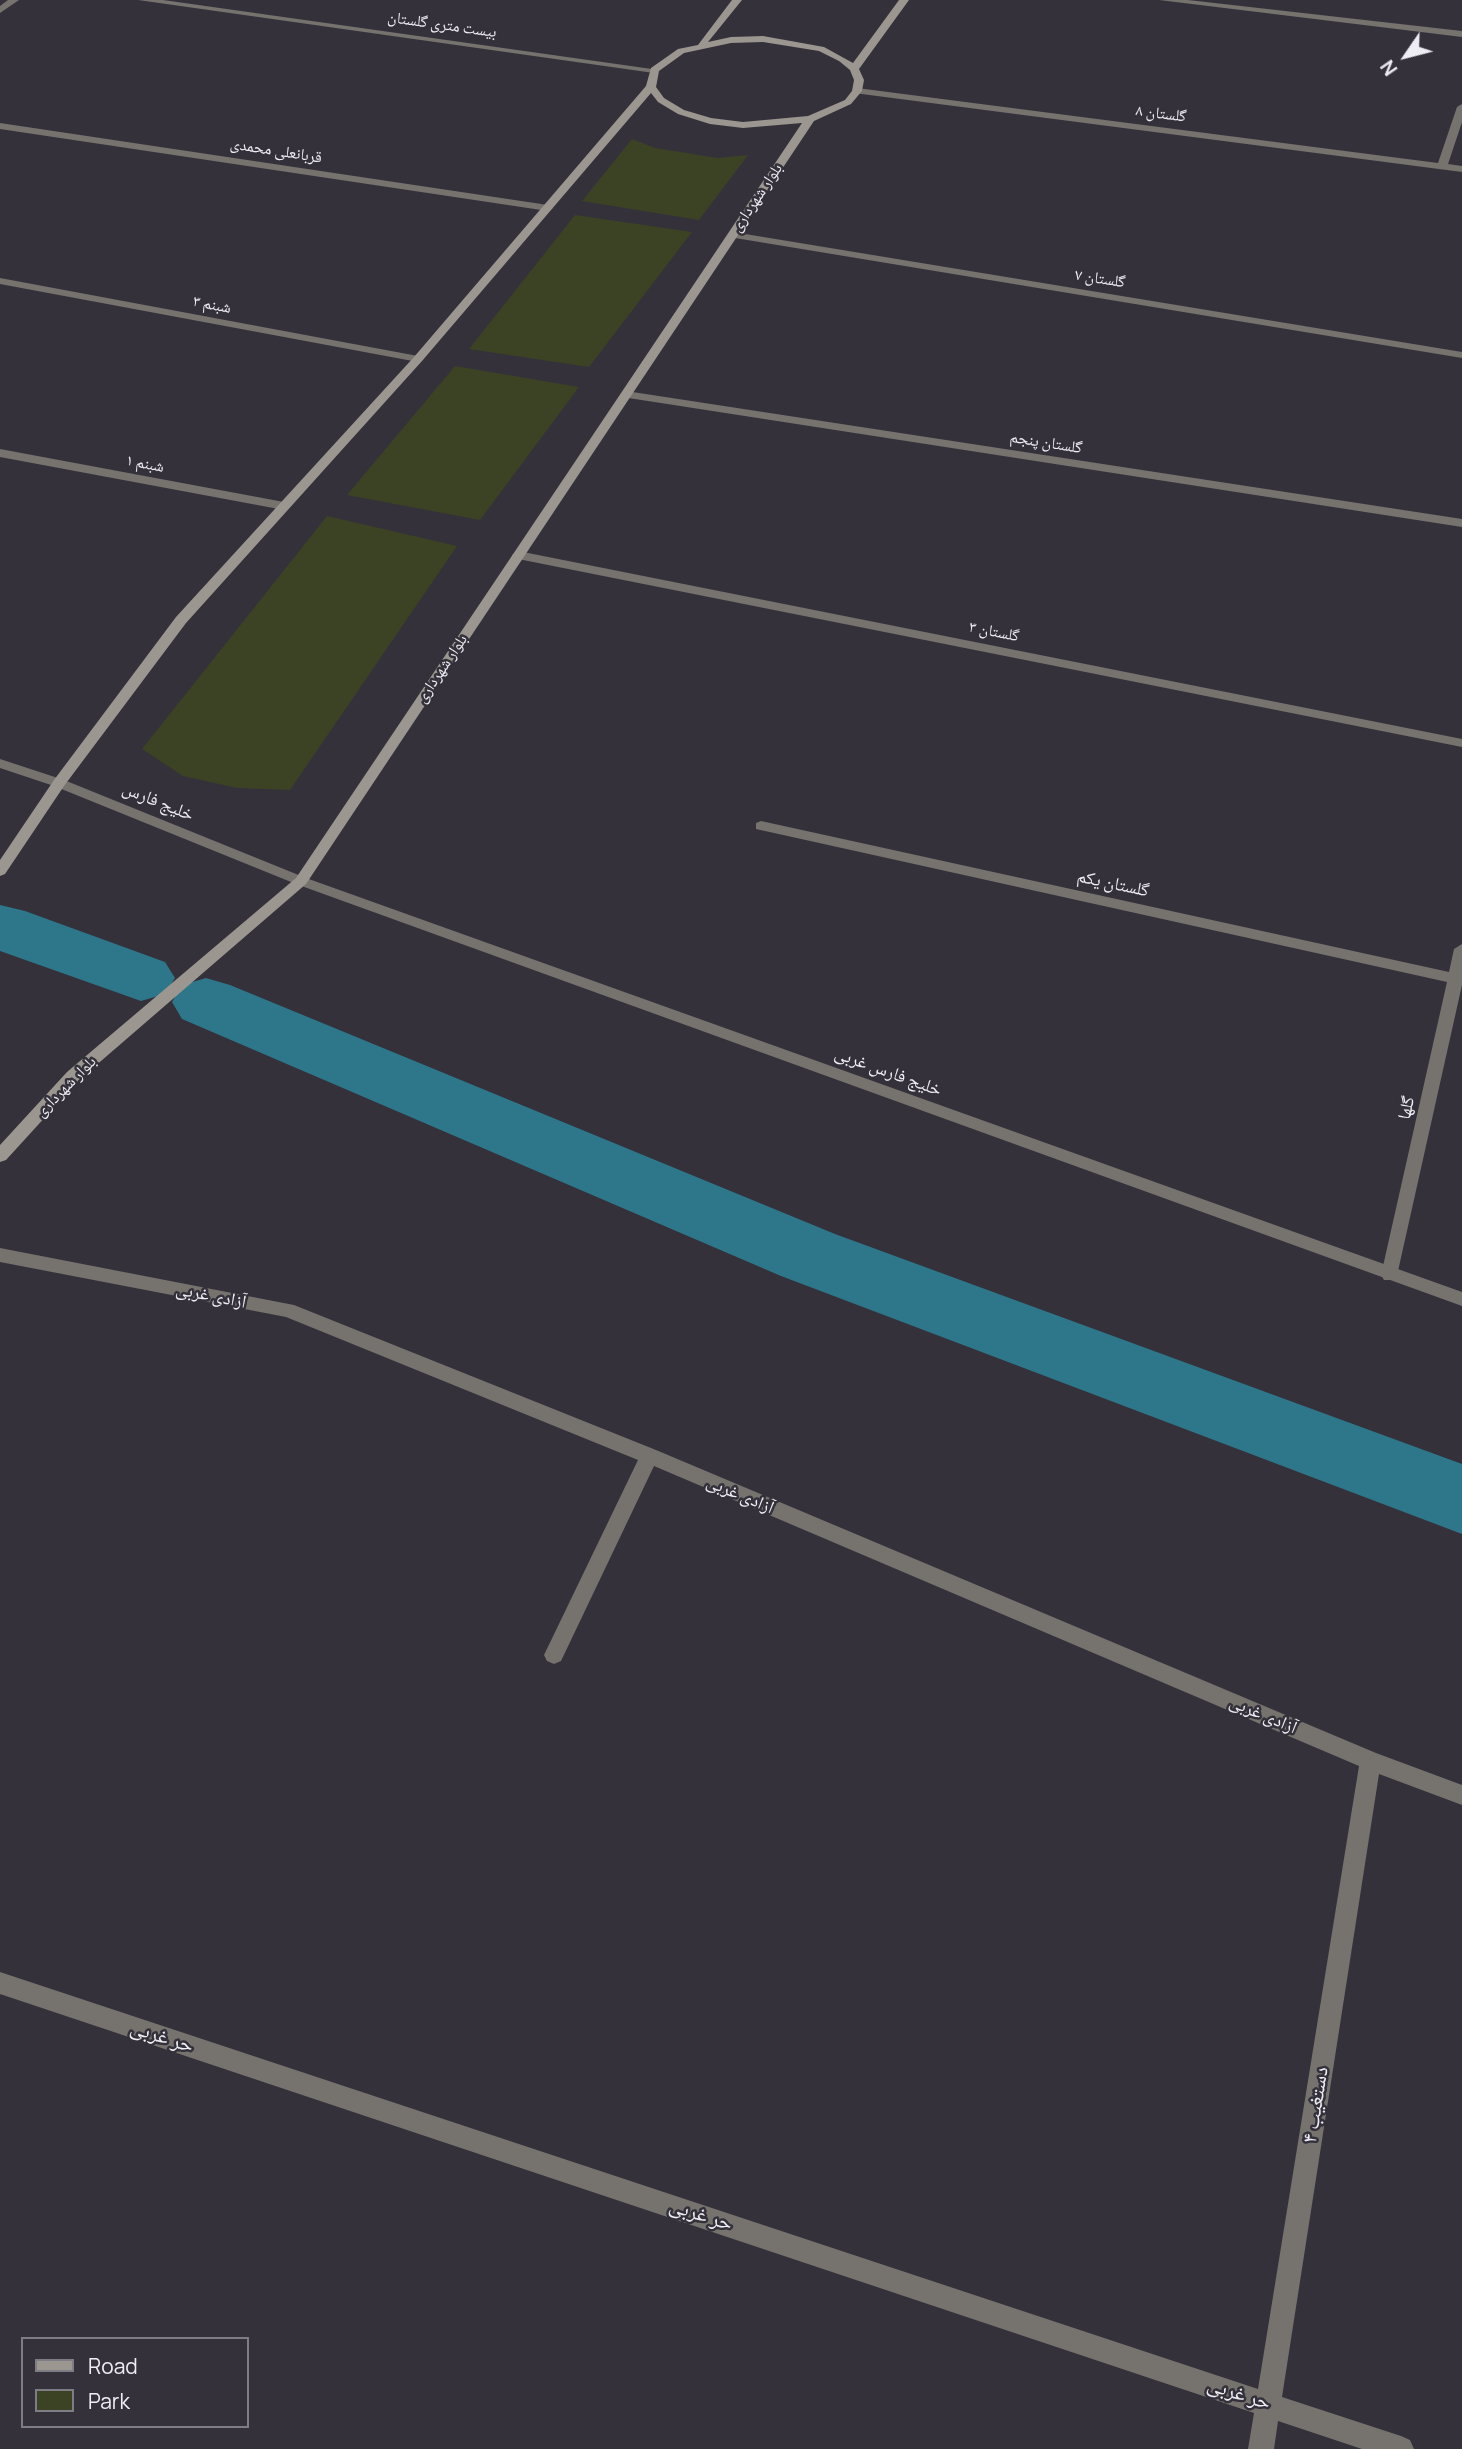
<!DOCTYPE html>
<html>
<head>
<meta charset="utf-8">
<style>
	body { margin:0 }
	#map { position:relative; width:1462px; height:2449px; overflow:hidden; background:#34313b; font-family:Manrope,sans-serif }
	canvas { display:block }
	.legend { position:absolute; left:21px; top:2337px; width:228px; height:91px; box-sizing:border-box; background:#34313b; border:2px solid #7e7c85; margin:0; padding:9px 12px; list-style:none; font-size:21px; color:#eeedf3 }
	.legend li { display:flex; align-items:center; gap:14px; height:35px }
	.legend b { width:35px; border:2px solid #7e7c85 }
	.north { position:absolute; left:1371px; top:21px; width:70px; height:70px; -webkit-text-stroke:5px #34313b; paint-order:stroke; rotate:235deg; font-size:19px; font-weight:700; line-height:28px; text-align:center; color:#eeedf3 }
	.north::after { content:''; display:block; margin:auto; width:24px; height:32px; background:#eeedf3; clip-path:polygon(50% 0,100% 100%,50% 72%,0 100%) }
</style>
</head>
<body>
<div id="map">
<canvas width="1462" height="2449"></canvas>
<ul class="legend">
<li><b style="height:9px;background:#9b968f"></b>Road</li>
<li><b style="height:19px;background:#3c4324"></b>Park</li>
</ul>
<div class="north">N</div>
</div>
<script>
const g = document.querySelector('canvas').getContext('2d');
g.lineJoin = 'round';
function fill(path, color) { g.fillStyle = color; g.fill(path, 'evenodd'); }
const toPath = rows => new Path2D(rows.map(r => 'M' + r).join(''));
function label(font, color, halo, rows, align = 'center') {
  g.font = font + ' Manrope,"Noto Naskh Arabic",sans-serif'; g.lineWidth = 5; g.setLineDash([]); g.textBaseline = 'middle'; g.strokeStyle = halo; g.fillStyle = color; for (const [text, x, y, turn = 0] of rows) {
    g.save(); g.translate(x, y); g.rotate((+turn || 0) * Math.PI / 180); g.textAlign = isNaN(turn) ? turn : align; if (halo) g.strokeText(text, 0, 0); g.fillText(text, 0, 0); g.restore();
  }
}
fill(toPath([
	[632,139,655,148,718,158,748,155,699,220,582,201],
	[575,215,692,232,589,367,469,349],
	[455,366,579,387,480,520,347,495],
	[327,516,457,546,290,790,237,788,183,776,142,749]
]), '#3c4324');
fill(toPath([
	[0,905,25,911,165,962,175,978,165,994,141,1001,0,951,0,905],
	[206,978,230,985,835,1234,1462,1464,1462,1534,781,1276,182,1019,172,1002,182,985,206,978]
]), '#2e768a');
fill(toPath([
	[8,0,19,0,0,13,0,6,8,0],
	[1159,0,1188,0,1462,31,1462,37,1159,0],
	[857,88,1438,163,1457,107,1462,104,1462,122,1448,164,1462,166,1462,172,854,93,852,91,857,88],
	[0,123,548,205,553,208,548,211,0,129,0,123],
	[733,232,1462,352,1462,358,729,237,729,233,733,232],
	[0,278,418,356,424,359,418,362,0,284,0,278],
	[626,391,1462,519,1462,527,622,397,620,395,626,391],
	[0,449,284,502,290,506,284,510,0,457,0,449],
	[518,551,1462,739,1462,747,513,558,512,555,518,551],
	[761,821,1449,972,1454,949,1462,944,1462,985,1396,1280,1384,1280,1381,1275,1447,982,756,829,756,823,761,821],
	[0,1248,294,1305,656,1450,1376,1753,1462,1785,1462,1805,1379,1774,1282,2397,1401,2436,1410,2440,1414,2449,1362,2449,1278,2421,1274,2449,1248,2449,1254,2413,0,1994,0,1972,1258,2389,1359,1766,654,1466,561,1661,554,1664,547,1661,544,1655,638,1460,286,1317,0,1262,0,1248]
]), '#76726e');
fill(toPath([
	[138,0,163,0,659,70,654,73,138,0],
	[0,759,64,780,306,878,1462,1292,1462,1306,296,884,54,786,0,768,0,759]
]), '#76726e');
fill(toPath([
	[732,0,742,0,708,42,731,37,763,36,824,47,853,63,899,0,909,0,859,69,864,80,862,91,851,104,814,121,306,884,79,1080,6,1160,0,1162,0,1145,67,1072,296,878,802,123,743,128,710,124,678,114,658,102,651,93,422,361,186,623,64,786,5,874,0,876,0,860,54,780,176,617,414,357,646,86,651,68,678,49,698,45,732,0],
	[763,42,819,51,839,61,850,70,854,80,852,91,845,100,808,116,743,122,711,118,684,110,664,98,656,87,659,71,684,53,731,43,763,42]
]), '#9b968f');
label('16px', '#eeedf3', '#34313b', [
	["بیست متری گلستان",442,25,8],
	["گلستان ۸",1161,114,7],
	["قربانعلی محمدی",276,151,9],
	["بلوار شهرداری",757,198,-56],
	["گلستان ۷",1100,279,9],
	["شبنم ۳",212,305,11],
	["گلستان پنجم",1046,443,9],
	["شبنم ۱",145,464,11],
	["گلستان ۳",994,632,11],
	["بلوار شهرداری",442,669,-56],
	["بلوار شهرداری",66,1087,-45]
]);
label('18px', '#eeedf3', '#34313b', [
	["خلیج فارس",158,802,22],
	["گلستان یکم",1113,884,12],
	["خلیج فارس غربی",888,1072,20],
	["گلها",1407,1108,-77],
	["آزادی غربی",211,1296,11],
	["آزادی غربی",740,1495,23],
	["آزادی غربی",1263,1715,23]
]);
label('21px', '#eeedf3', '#34313b', [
	["حر غربی",162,2037,18],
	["دستغیب ۴",1316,2105,-81],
	["حر غربی",701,2215,18],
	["حر غربی",1239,2394,18]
]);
</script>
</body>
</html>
